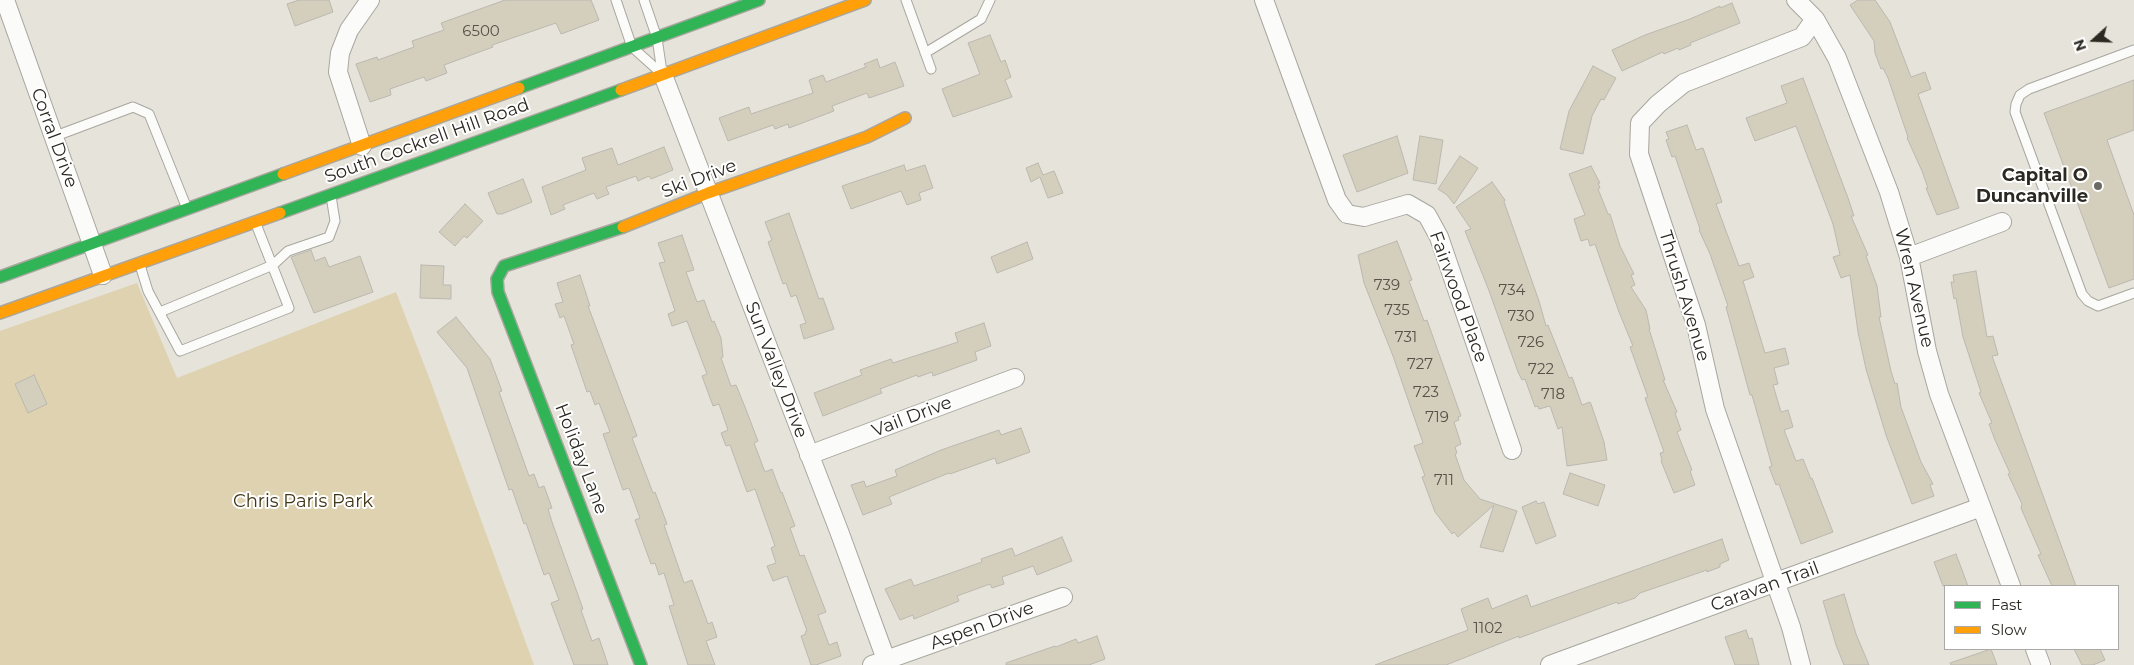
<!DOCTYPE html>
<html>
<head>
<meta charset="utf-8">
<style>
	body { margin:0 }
	#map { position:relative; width:2134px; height:665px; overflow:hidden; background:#e6e3da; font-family:Montserrat,sans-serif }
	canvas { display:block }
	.legend { position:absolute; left:1944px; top:585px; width:175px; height:65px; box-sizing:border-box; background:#fff; border:1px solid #aaa9a7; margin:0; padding:6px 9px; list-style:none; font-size:15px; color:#2b2922 }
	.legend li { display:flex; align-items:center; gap:10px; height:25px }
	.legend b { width:25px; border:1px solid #aaa9a7 }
	.north { position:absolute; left:2069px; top:15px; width:50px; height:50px; -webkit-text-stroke:4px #fff; paint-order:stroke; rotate:250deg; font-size:14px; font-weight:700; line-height:20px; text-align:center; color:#2b2922 }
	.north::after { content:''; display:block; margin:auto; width:18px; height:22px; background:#2b2922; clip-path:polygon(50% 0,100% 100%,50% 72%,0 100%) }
</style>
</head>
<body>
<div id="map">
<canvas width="2134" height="665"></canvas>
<ul class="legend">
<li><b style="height:6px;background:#30b455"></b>Fast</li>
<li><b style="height:6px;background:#ff9f0a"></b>Slow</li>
</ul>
<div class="north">N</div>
</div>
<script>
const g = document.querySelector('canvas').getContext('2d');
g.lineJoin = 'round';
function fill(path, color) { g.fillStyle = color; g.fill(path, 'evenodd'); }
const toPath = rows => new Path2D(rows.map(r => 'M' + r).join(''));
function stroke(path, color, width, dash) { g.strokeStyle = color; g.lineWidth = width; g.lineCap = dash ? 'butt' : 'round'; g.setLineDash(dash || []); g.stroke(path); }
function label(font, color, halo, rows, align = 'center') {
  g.font = font + ' Montserrat,sans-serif'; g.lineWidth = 4; g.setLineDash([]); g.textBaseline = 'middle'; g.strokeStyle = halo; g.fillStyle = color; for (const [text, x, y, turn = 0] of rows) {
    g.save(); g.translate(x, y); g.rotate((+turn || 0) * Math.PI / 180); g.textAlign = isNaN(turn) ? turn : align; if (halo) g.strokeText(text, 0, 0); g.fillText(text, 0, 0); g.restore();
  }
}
fill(toPath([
	[137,283,177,378,396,292,430,380,534,665,0,665,0,331]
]), '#ded2b0');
const building = toPath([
	[299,0,329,0,333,12,295,26,287,4,299,0],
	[505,0,591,0,599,20,561,34,556,23,492,45,493,47,444,65,447,73,426,81,424,77,390,89,391,95,370,102,356,64,377,57,378,60,414,47,412,41,444,30,441,23,505,0],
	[1858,0,1875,0,1890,22,1911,77,1925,72,1931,89,1918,94,1959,208,1937,215,1926,188,1928,188,1922,171,1907,138,1908,137,1888,78,1883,68,1881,69,1875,53,1874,41,1850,5,1858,0],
	[1732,3,1740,23,1690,43,1691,45,1679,50,1678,48,1664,54,1663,52,1622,71,1612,50,1645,35,1690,19,1720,6,1720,8,1732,3],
	[990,35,1001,62,1005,60,1011,77,1005,80,1012,97,953,117,942,89,980,74,968,43,990,35],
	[877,59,880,68,895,62,904,86,869,98,867,93,832,106,834,111,789,128,788,124,775,129,773,125,728,141,719,118,749,107,751,114,813,93,809,80,823,75,826,82,866,67,864,64,877,59],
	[1593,66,1616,78,1604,100,1601,99,1592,116,1583,154,1560,149,1569,111,1593,66],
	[1803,78,1848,198,1854,216,1851,216,1868,255,1866,256,1877,286,1881,317,1879,317,1891,371,1895,384,1897,383,1901,407,1921,462,1933,484,1930,485,1934,496,1912,504,1886,435,1866,369,1858,332,1850,275,1841,278,1833,257,1840,255,1833,224,1796,126,1755,141,1746,118,1787,103,1781,86,1803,78],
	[2134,80,2134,130,2107,140,2134,215,2134,279,2109,288,2044,113,2134,80],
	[1687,125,1696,150,1703,148,1722,202,1716,204,1739,266,1749,263,1754,277,1743,281,1765,353,1785,348,1789,364,1774,368,1778,384,1773,385,1781,412,1788,410,1793,427,1784,430,1796,461,1803,459,1811,479,1812,478,1833,532,1801,544,1779,484,1776,485,1769,467,1772,466,1752,395,1750,395,1726,307,1728,306,1710,254,1699,230,1700,229,1675,156,1672,157,1666,140,1669,139,1666,132,1687,125],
	[1397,136,1408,173,1357,192,1343,155,1397,136],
	[1420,136,1443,140,1436,184,1413,180,1420,136],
	[664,147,673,170,651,179,649,176,638,181,636,176,606,187,609,194,597,199,594,193,563,205,565,209,551,215,542,187,586,170,582,158,612,148,618,165,664,147],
	[1460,156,1478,168,1454,204,1447,195,1438,189,1460,156],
	[1038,163,1043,175,1054,171,1063,193,1048,198,1040,177,1031,182,1026,168,1038,163],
	[904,165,906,171,925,165,933,188,919,193,921,200,907,205,901,191,851,209,842,186,904,165],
	[1591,166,1600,183,1598,183,1600,188,1598,189,1608,214,1610,214,1620,246,1634,274,1631,275,1635,285,1631,287,1646,310,1650,329,1649,329,1665,380,1663,380,1677,412,1675,413,1681,430,1677,432,1692,470,1690,471,1695,485,1674,493,1661,461,1662,460,1660,453,1664,452,1645,398,1648,397,1630,347,1633,346,1619,312,1595,244,1590,246,1588,239,1581,241,1574,219,1585,215,1569,174,1591,166],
	[523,179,532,202,502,214,497,214,488,193,523,179],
	[1492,182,1505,200,1504,202,1539,301,1546,326,1548,325,1569,378,1572,377,1582,405,1590,402,1591,404,1604,442,1607,460,1567,466,1562,427,1558,429,1550,406,1539,409,1538,406,1535,407,1525,379,1522,380,1518,372,1488,288,1465,231,1471,229,1456,207,1492,182],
	[465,204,483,221,467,238,464,236,455,246,439,232,465,204],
	[789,213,819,299,823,298,834,329,804,339,800,325,806,323,796,295,791,297,786,283,783,284,768,242,772,240,765,222,789,213],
	[682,235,694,270,686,272,697,302,704,300,712,322,714,321,721,338,723,357,721,358,731,386,736,385,745,407,758,441,754,443,765,472,772,469,781,493,782,492,795,526,790,528,800,556,804,555,826,612,818,615,829,645,837,642,841,656,816,665,811,665,801,636,806,634,805,632,807,631,787,576,773,581,767,566,776,563,771,548,775,546,755,489,747,492,730,445,726,446,721,433,728,430,719,404,713,406,702,376,707,374,687,321,672,326,668,314,675,311,659,263,665,262,658,243,682,235],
	[1397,241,1412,280,1409,281,1424,321,1427,320,1461,416,1458,417,1459,420,1454,422,1461,444,1455,447,1457,453,1455,454,1464,480,1480,499,1517,511,1503,552,1480,547,1494,505,1458,537,1454,532,1452,534,1435,512,1422,477,1425,476,1414,446,1423,443,1393,356,1364,283,1358,255,1397,241],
	[1027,242,1033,259,997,273,991,257,1027,242],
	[311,250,315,261,325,257,329,267,360,256,373,292,314,313,291,257,311,250],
	[421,265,444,266,443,285,451,285,451,299,420,298,421,265],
	[1976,271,1987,337,1993,336,1998,355,1992,356,2076,586,2052,586,2038,555,2041,554,2021,508,2022,504,2008,474,2010,473,1995,440,1989,424,1992,423,1979,393,1981,392,1963,337,1956,298,1954,299,1951,282,1954,282,1953,275,1976,271],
	[580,275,590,306,588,306,637,436,632,438,653,493,655,492,667,524,664,525,684,583,692,580,708,624,712,622,717,637,706,641,715,665,688,665,669,606,674,605,664,573,659,575,655,563,651,564,635,520,640,518,629,488,623,490,603,434,610,432,599,403,595,405,590,391,587,392,571,345,574,344,564,316,560,318,555,304,563,302,557,283,580,275],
	[456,317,490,359,502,391,499,392,529,476,534,474,539,488,544,486,552,508,548,509,552,522,583,609,581,610,592,641,599,638,608,665,574,665,551,603,559,600,549,573,544,575,526,523,524,524,512,489,509,490,467,368,437,332,456,317],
	[984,323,991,346,975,352,977,360,933,376,932,372,918,377,917,375,880,389,882,393,823,416,814,393,862,375,860,370,891,359,893,363,958,342,955,333,984,323],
	[34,375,47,404,28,413,15,384,34,375],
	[1021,428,1030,452,997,464,995,458,950,474,949,473,889,497,892,504,863,515,851,485,864,481,866,487,897,476,895,470,941,450,999,430,1001,435,1021,428],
	[1570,473,1605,485,1598,506,1563,494,1570,473],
	[1536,501,1538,504,1544,502,1556,536,1536,544,1522,507,1536,501],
	[1062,537,1072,561,1037,575,1033,566,1002,577,1004,584,992,588,990,584,957,596,959,601,914,619,913,615,900,620,885,589,911,579,914,586,982,562,981,559,1012,548,1015,556,1062,537],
	[1722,539,1729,560,1720,564,1720,567,1707,572,1707,570,1640,593,1635,598,1618,604,1617,602,1519,638,1519,636,1446,665,1375,665,1468,630,1461,609,1488,598,1492,609,1527,595,1531,607,1722,539],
	[1956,554,1968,586,1943,586,1934,562,1956,554],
	[1844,594,1856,634,1869,665,1844,665,1836,645,1823,601,1844,594],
	[1746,630,1749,639,1752,638,1759,665,1735,665,1725,637,1746,630],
	[1097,636,1105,659,1089,665,1006,665,1006,663,1055,646,1056,647,1076,639,1078,643,1097,636],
	[1991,649,1997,665,1951,665,1950,663,1991,649],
	[2074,649,2100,649,2105,660,2093,665,2082,665,2074,649]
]);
fill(building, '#d4cebc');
stroke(building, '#bab8b0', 1);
const lane = toPath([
	[616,0,632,47,661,73],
	[644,0,657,38,662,72],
	[906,0,931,69],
	[2134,50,2029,89,2020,95,2016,104,2015,112,2082,294,2088,301,2098,306,2134,293],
	[925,53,981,19,990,0],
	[53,137,133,107,149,114,186,206],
	[140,265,148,291,180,351,289,308,256,224],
	[160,312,273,265,288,251,329,237,335,221,331,196]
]);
const street = toPath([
	[5,0,103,275],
	[1264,0,1337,200,1347,214,1364,217,1408,204,1427,215,1439,237,1512,450],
	[1796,0,1815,19,1837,58,1889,192,1909,257,1927,351,1939,394,2011,586],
	[663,75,839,531,888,665],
	[362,146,338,72,340,53,349,30,370,0],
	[1909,257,2002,222],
	[809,455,1015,378],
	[2035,649,2041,665],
	[872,665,1063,597],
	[1550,665,1981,507],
	[1801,665,1791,627,1715,409,1696,325,1639,154,1640,123,1658,104,1684,83,1802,37,1815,19]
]);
const fast = toPath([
	[519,88,759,0],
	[280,213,621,90],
	[623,227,504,266,497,279,498,292,641,665],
	[0,277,283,174]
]);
const slow = toPath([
	[621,90,865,0],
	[283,174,519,88],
	[623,227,708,193,867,137,905,118],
	[0,313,280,213]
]);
stroke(lane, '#a8a69f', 11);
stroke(street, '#a8a69f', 20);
stroke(fast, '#a8a69f', 14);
stroke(slow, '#a8a69f', 14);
stroke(lane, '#fbfbf9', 9);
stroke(street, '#fbfbf9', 18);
stroke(fast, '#30b455', 11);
stroke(slow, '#ff9f0a', 11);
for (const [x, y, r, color] of [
	[2098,186,5,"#6c6a62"]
]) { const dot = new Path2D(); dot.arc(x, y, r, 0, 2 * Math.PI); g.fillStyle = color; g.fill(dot); stroke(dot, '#fff', 2); }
label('15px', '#555248', null, [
	["6500",481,32],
	["739",1387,286],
	["734",1512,291],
	["735",1397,311],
	["730",1521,317],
	["731",1406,338],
	["726",1531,343],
	["727",1420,365],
	["722",1541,370],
	["723",1426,393],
	["718",1553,395],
	["719",1437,418],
	["711",1444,481],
	["1102",1488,629]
]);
label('18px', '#2b2922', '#fff', [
	["Corral Drive",54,138,70],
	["South Cockrell Hill Road",427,141,-20],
	["Ski Drive",699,179,-21],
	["Wren Avenue",1914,288,77],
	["Thrush Avenue",1684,296,73],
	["Fairwood Place",1458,297,70],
	["Sun Valley Drive",776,370,69],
	["Vail Drive",912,417,-21],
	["Holiday Lane",581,459,69],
	["Caravan Trail",1765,587,-20],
	["Aspen Drive",982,626,-20]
]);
label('bold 18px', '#2b2922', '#fff', [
	["Capital O",2088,176],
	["Duncanville",2088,197]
], 'right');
label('18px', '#413615', '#fff', [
	["Chris Paris Park",303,502]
]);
</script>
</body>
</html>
